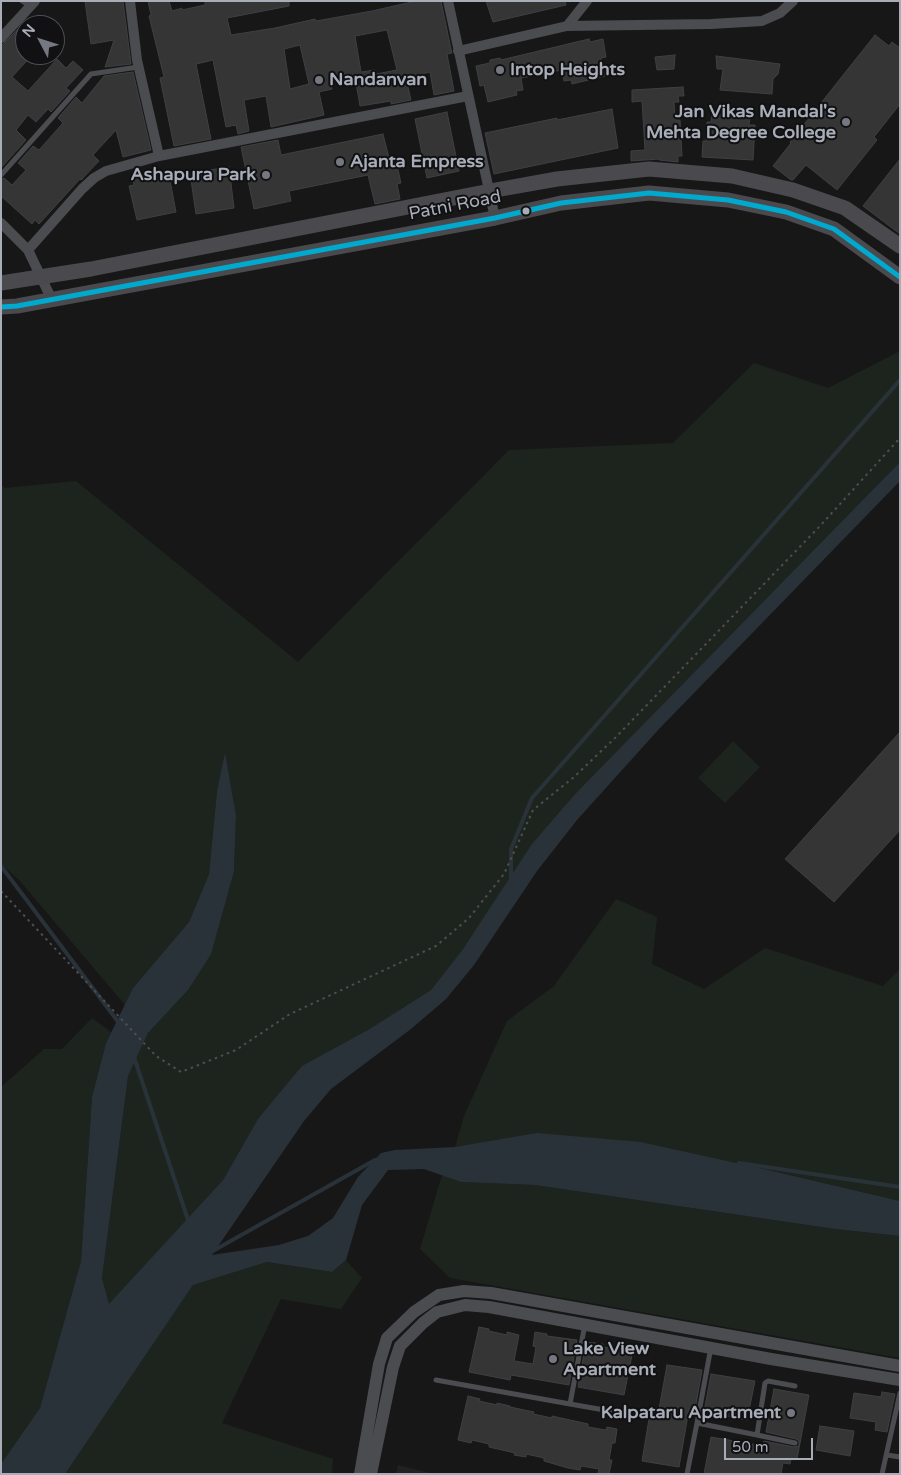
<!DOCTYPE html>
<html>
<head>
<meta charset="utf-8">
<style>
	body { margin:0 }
	#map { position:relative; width:901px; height:1475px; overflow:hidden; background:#171717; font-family:"Varela Round",sans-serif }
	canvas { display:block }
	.frame { position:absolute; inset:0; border:2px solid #a8adb8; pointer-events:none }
	.north { position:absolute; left:15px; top:15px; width:50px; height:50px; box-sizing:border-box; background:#111113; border:1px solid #4d4f55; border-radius:50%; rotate:310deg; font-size:14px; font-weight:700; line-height:20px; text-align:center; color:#a8adb8 }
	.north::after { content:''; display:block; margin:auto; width:18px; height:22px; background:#757880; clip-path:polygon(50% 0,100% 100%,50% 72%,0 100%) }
	.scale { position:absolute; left:724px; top:1438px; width:89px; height:22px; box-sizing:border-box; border:2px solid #a8adb8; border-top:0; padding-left:6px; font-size:15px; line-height:18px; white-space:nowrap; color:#a8adb8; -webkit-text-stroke:4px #111113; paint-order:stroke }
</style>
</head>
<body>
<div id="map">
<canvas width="901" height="1475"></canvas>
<div class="frame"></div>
<div class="north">N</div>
<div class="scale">50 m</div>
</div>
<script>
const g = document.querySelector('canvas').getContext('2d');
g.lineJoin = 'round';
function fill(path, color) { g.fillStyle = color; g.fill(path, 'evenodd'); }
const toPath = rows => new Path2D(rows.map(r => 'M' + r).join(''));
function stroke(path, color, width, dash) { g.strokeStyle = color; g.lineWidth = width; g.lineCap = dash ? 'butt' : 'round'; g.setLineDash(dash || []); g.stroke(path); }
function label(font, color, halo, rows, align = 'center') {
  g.font = font + ' "Varela Round",sans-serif'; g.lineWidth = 4; g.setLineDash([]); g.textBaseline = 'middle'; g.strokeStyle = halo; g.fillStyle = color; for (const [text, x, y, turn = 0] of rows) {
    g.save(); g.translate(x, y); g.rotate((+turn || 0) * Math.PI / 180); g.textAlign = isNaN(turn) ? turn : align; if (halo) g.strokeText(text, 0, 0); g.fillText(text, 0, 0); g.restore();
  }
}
fill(toPath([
	[398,1465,434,1474,396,1474]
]), '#212123');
fill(toPath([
	[900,351,900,462,577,792,463,949,431,990,368,1030,258,1119,223,1180,109,1305,102,1278,128,1076,148,1033,188,990,234,871,236,815,225,755,217,791,209,874,189,922,133,988,125,1005,20,881,1,864,1,485,5,488,76,481,298,662,509,450,673,443,754,363,828,388],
	[733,741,760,767,725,803,698,778],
	[616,899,657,917,652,964,704,989,765,948,883,986,900,969,900,1201,764,1169,641,1142,455,1147,464,1116,507,1021,554,986],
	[92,1018,111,1032,106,1043,92,1097,81,1261,40,1408,1,1464,1,1087,44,1049,62,1049],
	[442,1175,461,1182,535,1185,835,1229,900,1236,900,1358,450,1278,420,1249],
	[346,1260,362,1278,341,1309,281,1299,222,1423,333,1459,332,1474,65,1474,193,1285,267,1262,332,1272]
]), '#1d241e');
fill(toPath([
	[900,462,900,481,659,729,577,820,537,871,474,965,446,999,411,1029,331,1089,304,1121,212,1255,279,1245,308,1236,333,1218,358,1177,381,1153,395,1150,455,1147,537,1133,641,1142,764,1169,900,1201,900,1236,835,1229,535,1185,461,1182,424,1169,388,1170,362,1205,346,1260,332,1272,267,1262,193,1285,65,1474,1,1474,1,1464,40,1408,81,1261,92,1097,106,1043,133,988,189,922,209,874,217,791,225,753,236,815,234,871,211,954,188,990,148,1033,128,1076,102,1278,109,1304,223,1180,258,1119,302,1066,368,1030,431,990,463,949,532,844,577,792]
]), '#2a3239');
stroke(toPath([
	[1,866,119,1023],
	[511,880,511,849,532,798,900,380],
	[134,1057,189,1223],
	[739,1163,900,1187],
	[211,1252,375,1160]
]), '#2a3239', 4);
const building = toPath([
	[85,1,123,1,131,64,105,67,114,40,91,44,85,1],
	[148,1,169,1,172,11,182,8,182,10,205,5,205,1,289,1,289,6,227,18,231,35,275,28,315,19,316,21,372,11,416,1,441,1,451,49,452,53,447,54,454,91,434,95,430,72,406,78,411,100,391,104,391,101,360,106,355,77,330,81,332,89,319,92,324,115,271,127,266,96,244,100,249,131,238,134,236,125,226,127,213,60,196,64,211,139,174,146,160,78,164,77,149,16,151,15,148,1],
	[387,30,397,70,376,74,375,70,361,72,355,36,387,30],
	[300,45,309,84,290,89,284,49,300,45],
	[486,1,565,1,566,5,493,22,486,1],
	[25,22,25,55,32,55,12,77,28,91,57,59,66,68,73,61,83,70,66,88,70,91,51,112,48,109,36,122,28,115,16,130,26,140,1,168,1,46,25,22],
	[875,35,889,46,892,42,900,48,900,104,874,137,877,140,837,190,806,165,793,180,791,180,773,166,791,143,790,142,875,35],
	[589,39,590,42,603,39,606,57,601,58,605,76,572,84,571,80,564,81,562,70,521,78,523,90,516,91,517,95,488,102,484,85,480,86,476,66,490,63,490,60,500,58,501,60,589,39],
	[675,55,674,69,657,70,655,57,675,55],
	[716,56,780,64,778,74,773,79,772,94,720,90,723,69,717,69,716,56],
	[133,72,151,150,123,157,116,130,93,155,99,161,81,180,80,179,39,224,35,220,32,224,1,196,1,179,4,178,12,185,26,170,18,163,33,146,39,150,63,123,58,118,76,97,82,103,104,76,133,72],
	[683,87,684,96,678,96,679,102,674,102,675,120,680,120,682,156,678,156,678,162,659,160,659,159,631,161,631,151,645,150,642,101,632,102,632,90,683,87],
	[612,109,618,148,494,174,485,133,557,118,557,120,612,109],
	[447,112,459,171,427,178,415,119,447,112],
	[712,114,750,117,749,125,755,125,753,160,702,157,703,141,706,141,707,122,711,122,712,114],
	[383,134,390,162,396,161,401,183,397,184,400,199,375,204,368,175,289,191,291,201,254,209,241,147,278,140,281,155,383,134],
	[900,159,900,234,863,206,900,159],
	[229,167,234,208,196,214,190,173,229,167],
	[164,172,166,182,170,181,176,212,137,220,129,186,134,185,133,179,164,172],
	[900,732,900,830,834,902,785,859,900,732],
	[479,1327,489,1329,489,1331,507,1335,507,1332,519,1335,514,1361,533,1364,536,1347,533,1346,535,1332,547,1334,547,1336,577,1340,569,1385,511,1375,510,1380,469,1372,479,1327],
	[586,1342,603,1344,603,1347,633,1350,624,1395,578,1387,586,1342],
	[667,1365,702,1370,695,1410,689,1409,679,1467,642,1461,649,1419,657,1420,667,1365],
	[711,1374,755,1381,747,1420,704,1412,711,1374],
	[774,1389,809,1395,797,1459,791,1458,790,1464,783,1463,781,1474,704,1474,711,1437,763,1446,764,1441,794,1447,799,1446,799,1441,796,1439,766,1432,774,1389],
	[882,1392,895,1394,887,1432,875,1430,876,1422,850,1418,854,1393,881,1397,882,1392],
	[468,1396,480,1399,479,1401,497,1405,497,1403,510,1406,510,1407,534,1412,533,1414,552,1418,552,1416,588,1424,588,1427,606,1430,607,1427,617,1429,615,1443,612,1443,609,1460,612,1460,609,1474,598,1473,599,1469,581,1466,580,1470,568,1468,544,1461,544,1458,526,1454,526,1457,514,1455,515,1453,489,1447,489,1444,472,1440,471,1443,458,1440,468,1396],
	[820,1426,854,1431,850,1456,816,1450,820,1426]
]);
fill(building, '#353536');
stroke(building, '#3f4043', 1);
stroke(toPath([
	[1,891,156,1056,181,1072,236,1050,290,1014,436,946,469,918,504,874,533,810,574,777,615,738,820,526,900,438]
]), '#4d4e52', 2, [2.5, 4]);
stroke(toPath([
	[22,1,30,6],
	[1,175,91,74,138,67],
	[711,1347,697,1423,757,1435,765,1383,768,1381,795,1386],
	[436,1380,570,1404,585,1324],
	[570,1404,610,1411],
	[757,1435,795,1443],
	[887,1455,900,1457],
	[687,1474,697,1423],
	[882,1474,900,1393]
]), '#4b4c50', 5);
stroke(toPath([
	[130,1,137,60,159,156],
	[448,1,495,218],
	[567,26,711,24,762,21,780,13,793,1],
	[1,38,35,1],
	[458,51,567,26,587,1],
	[1,223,28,250],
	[52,300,28,250,82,189,94,178,106,171,159,156,468,96]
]), '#4b4c50', 10);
stroke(toPath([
	[360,1474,379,1364,387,1338,414,1312,439,1295,464,1291,491,1293,900,1366],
	[371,1474,393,1367,400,1346,423,1323,437,1312,465,1305,489,1307,771,1359,900,1380]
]), '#4b4c50', 12);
stroke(toPath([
	[1,283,91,269,490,191,557,179,649,169,732,176,793,190,845,208,900,246],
	[1,307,17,306,495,218,561,203,649,193,728,200,786,212,834,229,900,277]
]), '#4a4a4e', 15);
stroke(toPath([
	[1,307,17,306,495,218,561,203,649,193,728,200,786,212,834,229,900,277]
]), '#00a9ce', 5);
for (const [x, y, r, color] of [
	[500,70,5,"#757880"],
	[319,80,5,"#757880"],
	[846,122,5,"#757880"],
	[340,162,5,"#757880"],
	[266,175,5,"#757880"],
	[526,211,4.5,"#a8adb8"],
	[553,1359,5,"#757880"],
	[791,1413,5,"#757880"]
]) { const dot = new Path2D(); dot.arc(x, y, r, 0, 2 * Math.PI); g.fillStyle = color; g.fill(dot); stroke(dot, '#111113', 2); }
label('bold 18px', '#a8adb8', '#111113', [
	["Intop Heights",510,70],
	["Nandanvan",329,80],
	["Jan Vikas Mandal's",836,112,"right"],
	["Mehta Degree College",836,133,"right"],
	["Ajanta Empress",350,162],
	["Ashapura Park",256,175,"right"],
	["Lake View",563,1349],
	["Apartment",563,1370],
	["Kalpataru Apartment",781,1413,"right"]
], 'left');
label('18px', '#a8adb8', '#111113', [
	["Patni Road",455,206,-11]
]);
</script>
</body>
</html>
